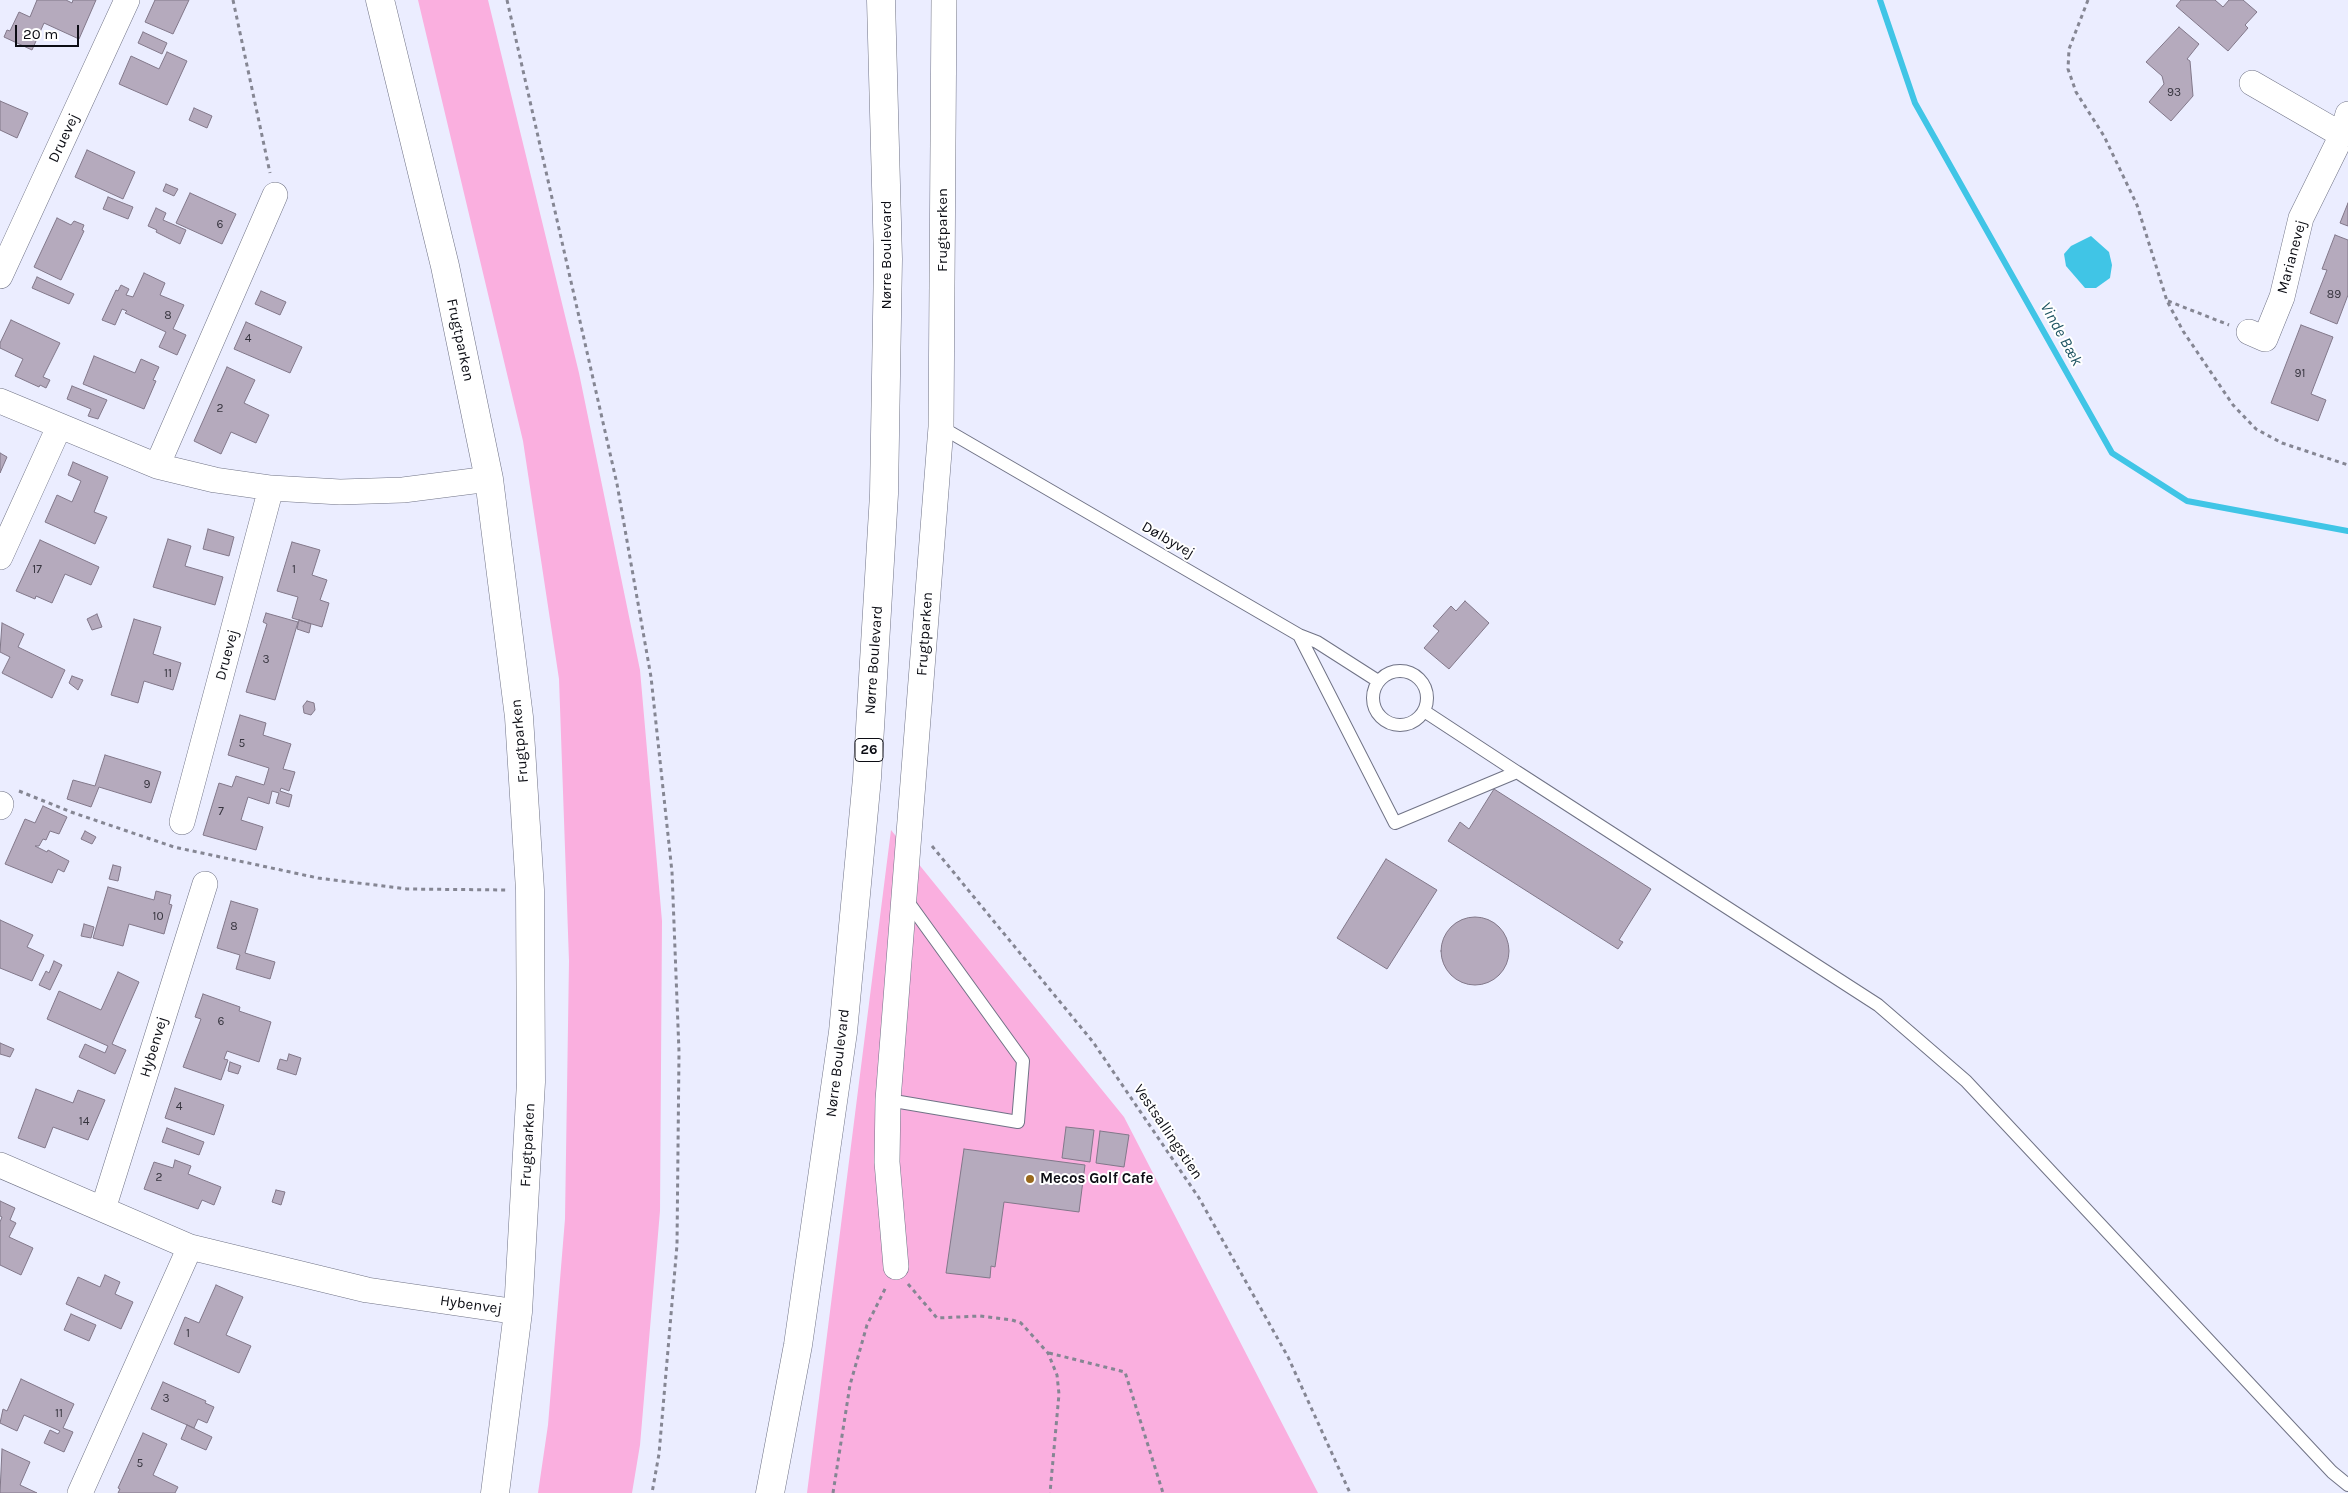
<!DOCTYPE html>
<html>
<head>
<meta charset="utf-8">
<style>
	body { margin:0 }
	#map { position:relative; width:2348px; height:1493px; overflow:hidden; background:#ebedff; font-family:Karla,sans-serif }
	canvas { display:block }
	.scale { position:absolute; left:15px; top:25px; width:64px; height:22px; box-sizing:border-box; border:2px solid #0c0d14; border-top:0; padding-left:6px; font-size:15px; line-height:18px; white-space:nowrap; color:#0c0d14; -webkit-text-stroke:4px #fff; paint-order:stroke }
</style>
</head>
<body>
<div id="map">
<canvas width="2348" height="1493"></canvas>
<div class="scale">20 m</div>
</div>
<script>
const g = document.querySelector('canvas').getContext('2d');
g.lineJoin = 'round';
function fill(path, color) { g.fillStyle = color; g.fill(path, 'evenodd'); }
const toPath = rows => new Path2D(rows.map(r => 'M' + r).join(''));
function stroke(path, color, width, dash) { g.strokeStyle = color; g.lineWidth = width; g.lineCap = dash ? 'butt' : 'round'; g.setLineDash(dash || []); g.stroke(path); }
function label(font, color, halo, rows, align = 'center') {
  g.font = font + ' Karla,sans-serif'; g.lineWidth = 4; g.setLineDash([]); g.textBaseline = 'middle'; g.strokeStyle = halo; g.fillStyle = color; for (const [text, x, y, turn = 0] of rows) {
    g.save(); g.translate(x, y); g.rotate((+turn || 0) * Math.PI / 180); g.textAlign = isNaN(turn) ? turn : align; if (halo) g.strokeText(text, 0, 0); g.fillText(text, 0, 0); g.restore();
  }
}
fill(toPath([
	[418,0,488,0,579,373,640,670,662,921,660,1211,640,1445,632,1493,538,1493,548,1425,565,1219,569,961,559,679,523,441],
	[891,830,1124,1117,1318,1493,807,1493]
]), '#faafdf');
fill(toPath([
	[2091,236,2109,252,2112,265,2110,278,2096,288,2085,288,2066,266,2064,254,2071,246]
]), '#40c5e6');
stroke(toPath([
	[1880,0,1915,103,2112,453,2187,501,2348,531]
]), '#40c5e6', 6);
const building = toPath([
	[37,0,66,0,72,3,73,0,96,0,79,39,44,23,32,50,4,37,7,30,10,31,19,12,30,17,37,0],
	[155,0,189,0,173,34,145,22,155,0],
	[2181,0,2215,0,2223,7,2229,0,2243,0,2257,12,2245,25,2248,28,2228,51,2176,6,2181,0],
	[2179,27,2199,44,2187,59,2190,61,2193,96,2171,121,2149,102,2164,84,2162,76,2146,62,2179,27],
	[143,32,167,43,162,54,138,43,143,32],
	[167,52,187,61,167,105,119,84,131,56,159,69,167,52],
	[0,101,28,113,17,138,0,130,0,101],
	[194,108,212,116,207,128,189,120,194,108],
	[87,150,135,172,123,199,75,177,87,150],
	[166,184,178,189,174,196,163,191,166,184],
	[190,193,236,214,222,244,176,223,190,193],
	[108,197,133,207,128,219,103,209,108,197],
	[2348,203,2348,226,2340,223,2348,203],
	[156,208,166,213,163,220,186,230,180,244,156,232,157,230,148,226,156,208],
	[57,218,71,225,74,221,84,225,82,230,84,231,61,280,34,267,57,218],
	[2335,235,2348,240,2348,295,2337,324,2310,313,2327,270,2322,269,2335,235],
	[144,273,165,283,160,295,184,305,173,329,186,335,177,355,159,347,166,332,125,313,127,311,122,309,115,325,102,320,116,290,118,291,121,285,129,289,126,295,133,297,144,273],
	[37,277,74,294,69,304,32,288,37,277],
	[261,291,286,302,280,315,255,304,261,291],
	[11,320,60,343,43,377,50,380,46,388,40,385,39,387,15,376,23,359,0,348,0,343,11,320],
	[246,322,302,347,290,373,234,349,246,322],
	[2301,325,2333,337,2311,394,2326,400,2318,421,2271,403,2301,325],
	[94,356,135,373,141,359,159,367,153,380,156,381,144,409,83,384,94,356],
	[227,367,255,380,244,403,269,415,256,443,231,432,221,454,194,441,227,367],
	[72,386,107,400,98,419,88,416,91,409,67,399,72,386],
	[0,453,7,457,0,473,0,453],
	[73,462,108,477,94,512,107,517,95,544,45,522,57,495,72,502,81,481,68,475,73,462],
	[208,529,234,537,229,556,203,549,208,529],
	[168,539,191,546,185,566,223,577,215,605,153,587,168,539],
	[40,540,99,567,91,585,65,574,52,603,36,596,35,599,16,591,40,540],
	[292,542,320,550,312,575,327,580,320,600,329,603,322,627,292,618,298,597,277,591,292,542],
	[1465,601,1489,623,1449,669,1424,648,1439,631,1433,626,1451,606,1456,611,1465,601],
	[266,613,298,622,275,700,246,692,267,624,263,622,266,613],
	[97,614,102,627,92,630,87,619,97,614],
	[134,619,161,627,153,654,181,663,173,690,144,681,138,703,111,695,134,619],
	[299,620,311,624,309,633,297,629,299,620],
	[2,623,24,634,18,647,65,670,52,698,2,673,10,657,0,652,2,623],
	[72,676,83,680,78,690,69,683,72,676],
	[307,701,314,703,315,710,311,715,304,713,303,706,307,701],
	[240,715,266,723,263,735,291,744,283,769,295,772,289,791,281,788,280,791,292,795,289,807,276,803,279,793,272,791,269,804,248,797,241,820,263,827,256,850,203,835,219,783,232,787,236,776,264,785,269,768,228,755,240,715],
	[105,755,161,772,151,803,99,787,91,807,67,799,73,780,95,786,105,755],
	[1494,789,1651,889,1619,940,1623,942,1618,949,1448,841,1460,822,1469,829,1494,789],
	[43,806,67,817,59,834,50,831,46,840,43,839,39,846,35,846,47,852,48,850,69,861,64,872,58,869,52,883,5,864,25,819,35,823,43,806],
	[85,831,96,837,92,844,81,839,85,831],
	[1386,859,1437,890,1387,969,1337,938,1386,859],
	[113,865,121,867,118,881,109,879,113,865],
	[108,887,154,900,156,891,171,895,169,904,172,905,164,934,129,924,123,946,93,938,108,887],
	[231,901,258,909,245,953,275,962,270,979,236,969,240,955,217,948,231,901],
	'1441 951a34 34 0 1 1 68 0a34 34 0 1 1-68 0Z',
	[0,920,33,935,27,947,44,955,32,981,0,968,0,920],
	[84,924,94,927,91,938,81,936,84,924],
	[54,961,62,965,50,990,39,985,46,971,49,973,54,961],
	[118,972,139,982,112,1044,126,1050,115,1074,79,1057,85,1044,105,1053,108,1046,47,1019,59,991,101,1010,118,972],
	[203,994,240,1007,239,1011,271,1022,259,1062,227,1051,224,1059,228,1060,221,1080,183,1067,201,1019,195,1017,203,994],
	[0,1043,14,1049,10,1057,0,1054,0,1043],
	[289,1054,301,1058,296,1075,277,1069,280,1059,287,1061,289,1054],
	[230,1062,241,1066,238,1074,228,1071,230,1062],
	[175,1088,224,1105,214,1135,165,1118,175,1088],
	[36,1089,73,1103,78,1090,105,1100,88,1140,53,1127,45,1148,18,1138,36,1089],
	[1066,1127,1094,1130,1090,1162,1062,1158,1066,1127],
	[167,1128,204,1142,199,1155,162,1142,167,1128],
	[1100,1131,1129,1135,1124,1167,1096,1163,1100,1131],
	[964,1149,1085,1165,1079,1212,1004,1202,995,1267,991,1266,990,1278,946,1273,964,1149],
	[175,1160,191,1166,188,1174,221,1187,214,1205,202,1200,198,1209,144,1189,154,1162,173,1168,175,1160],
	[276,1190,285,1192,281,1205,272,1202,276,1190],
	[0,1201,15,1208,10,1220,16,1223,9,1237,33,1248,21,1275,0,1265,0,1222,2,1217,0,1216,0,1201],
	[105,1275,120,1282,115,1294,133,1302,121,1329,66,1304,78,1277,100,1287,105,1275],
	[216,1285,243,1297,226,1335,251,1346,239,1373,174,1344,185,1317,199,1323,216,1285],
	[71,1314,96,1325,89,1341,64,1330,71,1314],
	[21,1379,74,1404,63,1428,73,1432,64,1452,44,1443,50,1430,58,1434,60,1431,24,1415,17,1431,0,1423,3,1409,7,1411,21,1379],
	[163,1382,206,1401,205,1403,214,1407,207,1423,198,1419,194,1428,151,1409,163,1382],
	[187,1425,212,1437,206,1450,181,1439,187,1425],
	[143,1433,167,1444,153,1475,178,1487,175,1493,118,1493,120,1489,118,1488,143,1433],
	[2,1449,30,1462,20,1485,37,1493,0,1493,2,1449]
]);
fill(building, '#b5aabd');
stroke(building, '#82788a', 1);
const service = toPath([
	[941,427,1299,635,1317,642,1378,681],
	[1299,635,1395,823,1517,772,1878,1005,1966,1081,2332,1472,2348,1485],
	'1373 698a27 27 0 1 1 54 0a27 27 0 1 1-54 0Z',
	[1424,711,1517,772],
	[888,1100,1018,1122,1023,1061,906,899]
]);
const minor = toPath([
	[2252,83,2342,135],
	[0,276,127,0],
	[2249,332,2265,339,2282,297,2301,218,2342,135,2348,114],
	[0,401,157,466,215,480,271,488,340,492,403,490,489,479],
	[157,466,275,195],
	[0,557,59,427],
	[0,807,1,804],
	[182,822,271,488],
	[0,1165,190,1247,367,1290,518,1312],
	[103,1209,205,884],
	[896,1267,887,1162,888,1100,941,427,944,0],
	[80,1493,190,1247]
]);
const tertiary = toPath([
	[380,0,445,266,489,479,519,717,530,890,531,1082,518,1312,495,1493]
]);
const trunk = toPath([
	[770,1493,798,1345,843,1032,867,778,884,494,888,259,881,0]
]);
stroke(service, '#707386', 14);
stroke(minor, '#707386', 26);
stroke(tertiary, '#707386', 29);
stroke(trunk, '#707386', 29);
stroke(toPath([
	[233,0,270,173],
	[507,0,617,484,651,677,672,872,679,1052,677,1245,659,1454,652,1493],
	[2088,0,2069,49,2068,69,2076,92,2104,136,2137,205,2167,301,2183,331,2233,405,2256,429,2282,443,2348,465],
	[2168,301,2229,325],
	[19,791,71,812,174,847,318,878,407,889,507,890],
	[932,846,1093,1042,1199,1198,1288,1357,1350,1493],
	[908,1284,937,1318,980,1316,1012,1320,1021,1323,1048,1353,1057,1375,1059,1394,1050,1493],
	[1049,1353,1125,1372,1163,1493],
	[833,1493,850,1385,867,1325,886,1287]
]), '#858693', 3, [4, 4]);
stroke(service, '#fff', 12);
stroke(minor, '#fff', 25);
stroke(tertiary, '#fff', 28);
stroke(trunk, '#fff', 28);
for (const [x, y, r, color] of [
	[1030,1179,5,"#9a691c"]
]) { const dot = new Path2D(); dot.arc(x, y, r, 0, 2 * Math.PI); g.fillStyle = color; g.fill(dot); stroke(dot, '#fff', 2); }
label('12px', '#36343e', null, [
	["93",2174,93],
	["6",220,225],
	["89",2334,295],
	["8",168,316],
	["4",248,339],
	["91",2300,374],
	["2",220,409],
	["17",37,570],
	["1",294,570],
	["3",266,660],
	["11",168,674],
	["5",242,744],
	["9",147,785],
	["7",221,812],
	["10",158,917],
	["8",234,927],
	["6",221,1022],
	["4",179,1107],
	["14",84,1122],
	["2",159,1178],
	["1",188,1334],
	["3",166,1399],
	["11",59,1414],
	["5",140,1464]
]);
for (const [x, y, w] of [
	[869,750,28]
]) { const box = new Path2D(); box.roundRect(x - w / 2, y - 11.5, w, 23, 4); g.fillStyle = '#fff'; g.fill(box); stroke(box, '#0c0d14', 1); }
label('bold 14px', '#0c0d14', null, [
	["26",869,750]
]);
label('15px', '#0c0d14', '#fff', [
	["Druevej",64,138,-65],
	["Frugtparken",943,230,-90],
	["Nørre Boulevard",887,255,-90],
	["Marianevej",2292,257,-75],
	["Frugtparken",460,340,78],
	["Dølbyvej",1168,540,30],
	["Frugtparken",925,634,-86],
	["Druevej",227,655,-75],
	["Nørre Boulevard",874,660,-86],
	["Frugtparken",520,741,-95],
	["Hybenvej",154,1047,-73],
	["Nørre Boulevard",838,1063,-83],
	["Vestsallingstien",1168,1132,56],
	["Frugtparken",528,1145,-87],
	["Hybenvej",471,1305,8]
]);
label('bold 15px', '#0c0d14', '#fff', [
	["Mecos Golf Cafe",1040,1179]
], 'left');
label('italic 16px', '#1d5361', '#fff', [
	["Vinde Bæk",2061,334,61]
]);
</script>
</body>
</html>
